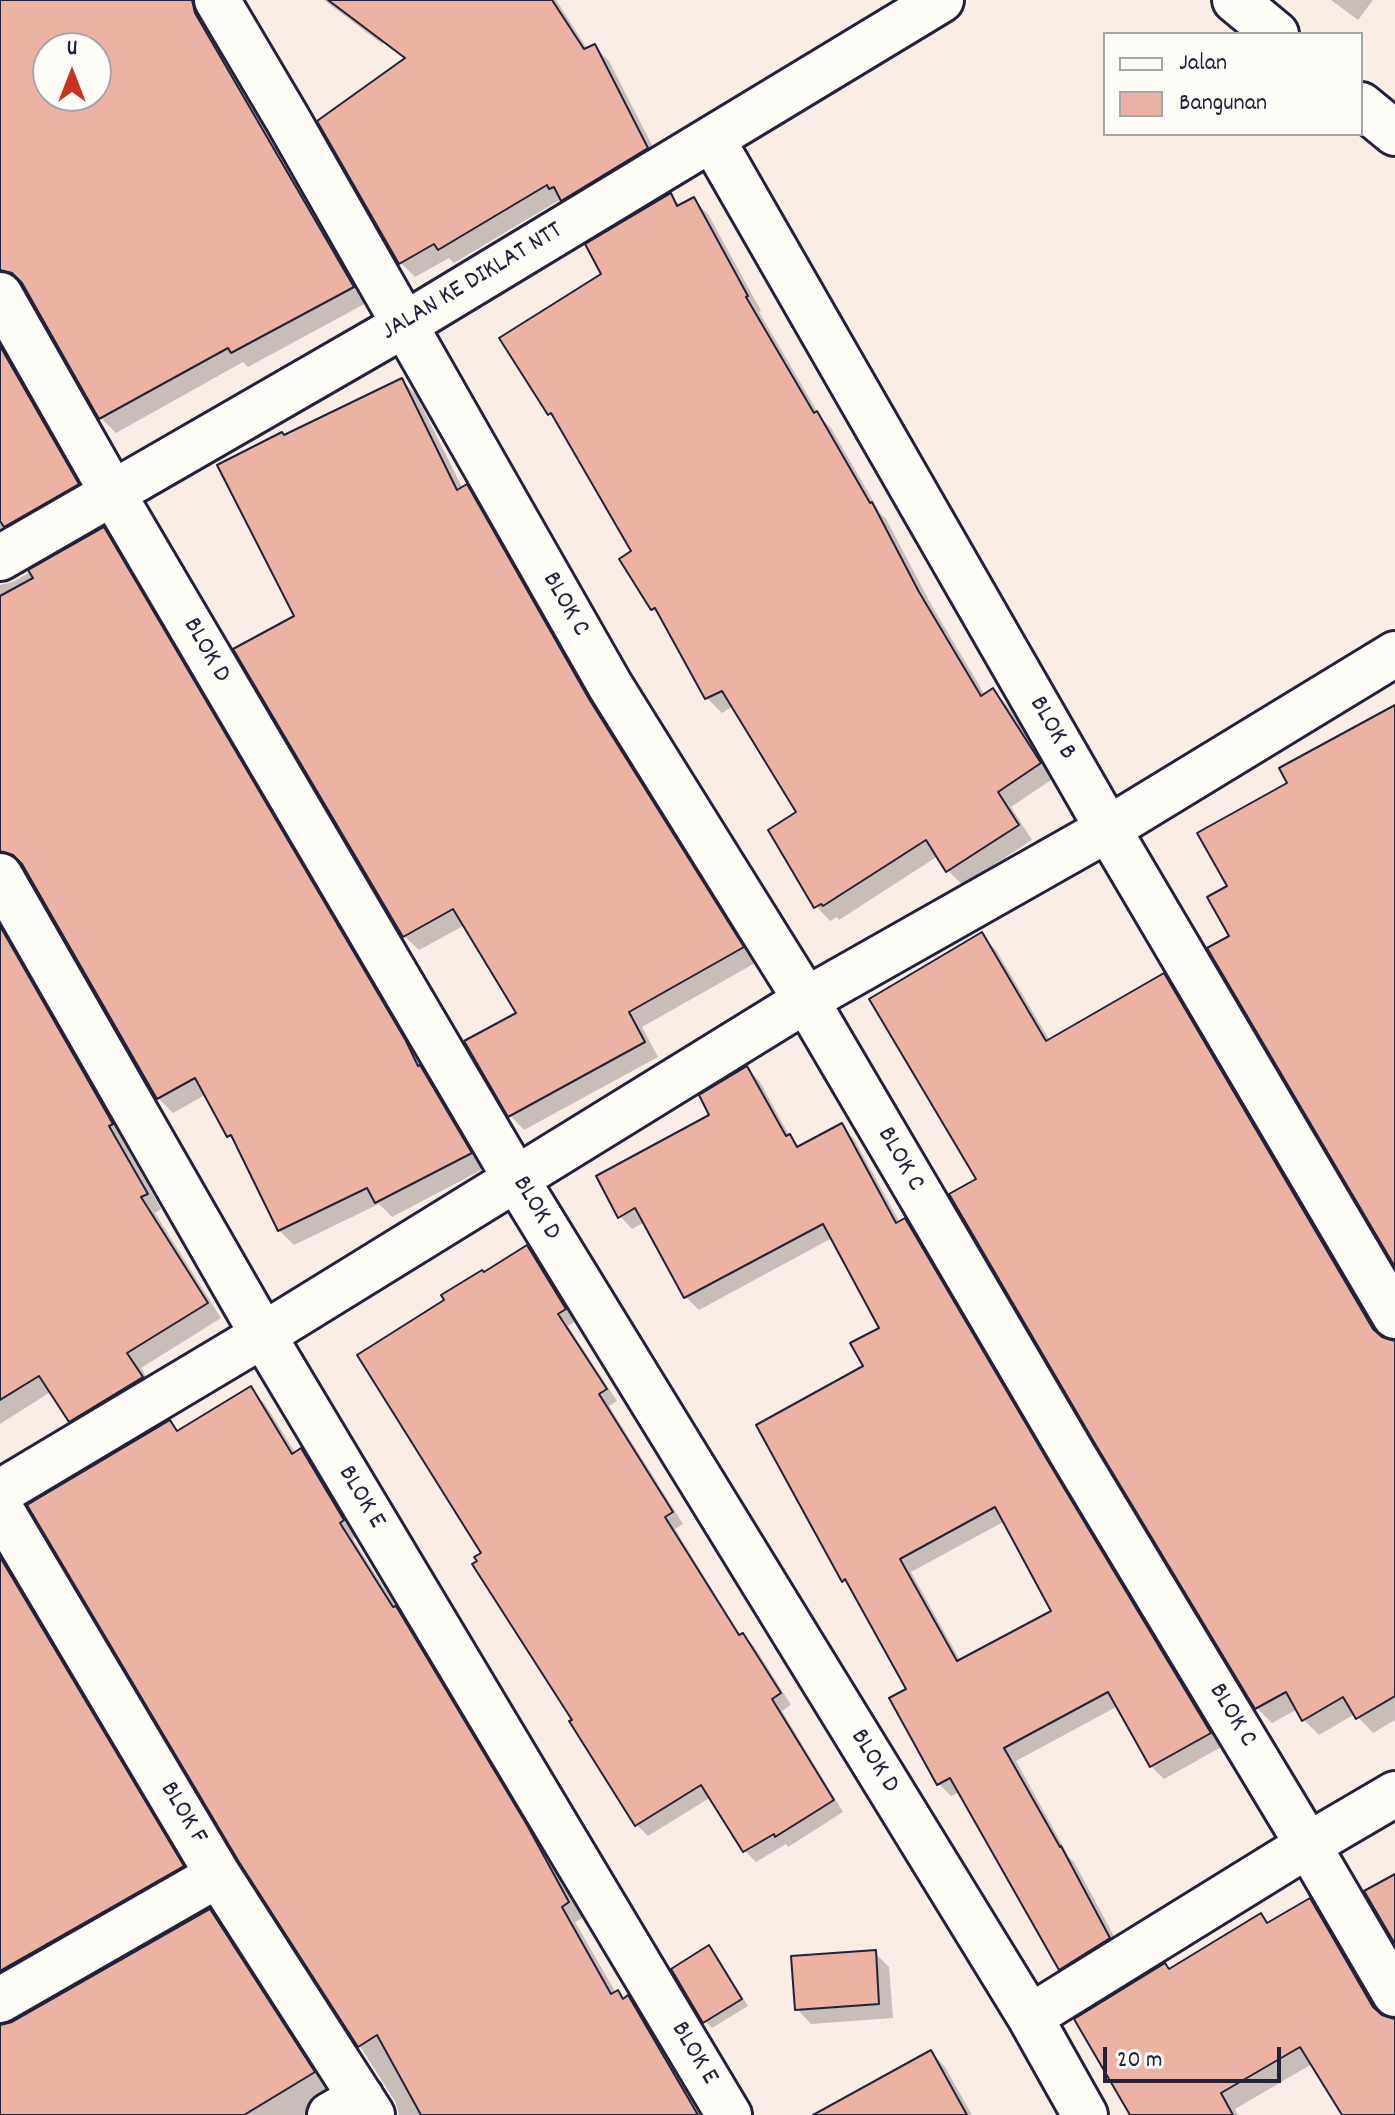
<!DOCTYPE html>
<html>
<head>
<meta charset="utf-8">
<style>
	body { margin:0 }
	#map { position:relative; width:1395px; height:2115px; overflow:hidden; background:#faede6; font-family:Dekko,sans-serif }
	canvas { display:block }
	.legend { position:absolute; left:1103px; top:32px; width:260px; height:104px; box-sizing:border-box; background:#fdfcf7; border:2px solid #a5a5ac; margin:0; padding:10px 14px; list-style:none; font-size:24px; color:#22223b }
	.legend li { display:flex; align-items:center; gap:16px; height:40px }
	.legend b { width:40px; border:2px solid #a5a5ac }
	.north { position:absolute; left:32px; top:32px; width:80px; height:80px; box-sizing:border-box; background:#fdfcf7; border:2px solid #a5a5ac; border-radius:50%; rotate:0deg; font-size:22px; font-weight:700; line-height:32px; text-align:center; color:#22223b }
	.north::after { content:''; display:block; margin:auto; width:28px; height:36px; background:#c8321e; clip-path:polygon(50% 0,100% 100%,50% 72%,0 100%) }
	.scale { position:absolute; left:1103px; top:2047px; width:178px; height:36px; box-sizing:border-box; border:4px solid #22223b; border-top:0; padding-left:10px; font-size:24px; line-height:28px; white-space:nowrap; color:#22223b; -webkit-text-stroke:6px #fdfcf7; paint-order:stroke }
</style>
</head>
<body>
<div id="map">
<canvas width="1395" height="2115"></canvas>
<ul class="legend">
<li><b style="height:10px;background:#fdfcf7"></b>Jalan</li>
<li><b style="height:22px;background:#ecb3a4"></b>Bangunan</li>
</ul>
<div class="north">U</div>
<div class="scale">20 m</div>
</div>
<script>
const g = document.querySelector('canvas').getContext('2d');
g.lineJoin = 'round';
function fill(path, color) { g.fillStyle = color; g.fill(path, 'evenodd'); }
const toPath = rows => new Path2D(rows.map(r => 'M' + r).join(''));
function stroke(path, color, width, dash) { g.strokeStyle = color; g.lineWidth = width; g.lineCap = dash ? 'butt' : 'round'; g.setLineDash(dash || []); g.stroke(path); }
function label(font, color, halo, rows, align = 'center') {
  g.font = font + ' Dekko,sans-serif'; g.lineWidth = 8; g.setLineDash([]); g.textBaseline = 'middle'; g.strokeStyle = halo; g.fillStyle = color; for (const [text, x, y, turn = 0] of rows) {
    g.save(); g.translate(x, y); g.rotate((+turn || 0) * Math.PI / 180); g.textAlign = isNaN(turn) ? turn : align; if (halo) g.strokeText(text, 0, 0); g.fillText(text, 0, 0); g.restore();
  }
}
fill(toPath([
	[0,0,212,0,210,30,368,302,248,367,243,362,116,433,101,418,27,287,17,284,0,290],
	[48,48,96,48,96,96,48,96],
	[324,0,415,0,382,44],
	[462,0,556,0,588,50,594,46,609,61,661,163,565,203,561,199,454,263,449,258,415,277,400,262,406,60,391,46],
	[1331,0,1373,0,1358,20],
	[670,195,681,206,693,200,708,214,761,311,759,312,821,418,831,428,880,513,886,519,933,608,985,695,993,690,1007,705,1054,778,1011,807,1032,840,963,885,948,871,938,856,839,920,837,917,830,921,816,906,799,812,733,706,722,713,707,698,664,621,653,609,634,552,560,424,550,414,604,274],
	[0,337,92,499,0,553],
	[402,380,416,395,463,489,466,487,481,501,757,962,642,1027,658,1057,524,1130,510,1115,519,1014,465,925,419,950,404,936,297,617,285,437],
	[103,530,118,544,420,1058,429,1077,435,1082,485,1168,392,1217,379,1204,294,1245,279,1230,239,1146,229,1136,207,1094,173,1113,158,1098,26,868,17,865,0,872,0,585,13,582],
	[0,918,127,1139,123,1141,161,1209,155,1213,221,1318,141,1368,156,1393,86,1435,71,1420,52,1391,0,1424],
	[981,935,996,950,1050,1041,1164,976,1179,991,1385,1340,1395,1343,1395,1720,1373,1733,1355,1714,1319,1735,1304,1720,1298,1709,1272,1723,1257,1708,979,1180],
	[747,1069,760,1082,790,1137,801,1148,841,1126,854,1139,900,1223,905,1221,918,1234,1064,1483,1223,1746,1164,1779,1151,1766,1118,1706,1016,1761,1069,1857,1074,1862,1122,1951,1073,1981,1060,1969,960,1792,951,1796,938,1783,909,1690,854,1591,843,1580,866,1367,882,1328,832,1238,699,1310,686,1297,645,1222,632,1229,620,1216,712,1115],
	[1005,1521,1054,1611,961,1662,911,1572],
	[527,1248,538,1259,576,1321,568,1326,617,1401,609,1406,683,1524,675,1529,741,1636,743,1635,754,1646,791,1705,782,1711,843,1812,788,1847,786,1844,756,1862,745,1851,711,1797,648,1836,637,1825,575,1720,484,1553,484,1274],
	[250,1389,265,1404,296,1454,301,1450,316,1465,358,1535,353,1539,400,1613,410,1623,541,1842,583,1918,575,1922,616,1993,618,1992,625,2000,628,1998,643,2013,703,2115,399,2115,395,2101,241,1861,170,1422,179,1432],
	[0,1550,197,1881,0,1995],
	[1310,1901,1325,1916,1385,2018,1395,2021,1395,2115,1344,2115,1312,2064,1235,2109,1238,2115,1132,2115,1170,1970,1261,1916,1269,1924],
	[209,1911,224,1926,339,2104,326,2115,0,2115,0,2027,12,2024],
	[709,1947,716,1954,748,2006,712,2028,705,2021],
	[875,1953,889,1967,893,2018,811,2024,797,2009],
	[931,2052,945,2067,972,2115,857,2115]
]), '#0003');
const building = toPath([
	[0,0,192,0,195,13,354,287,231,353,228,348,99,419,22,283,12,273,0,270,0,0],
	[48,48,96,48,96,96,48,96,48,48],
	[328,0,552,0,584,49,595,44,648,148,561,201,554,187,549,189,547,185,438,250,434,244,399,264,317,121,405,58,328,0],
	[671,193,677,206,694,197,748,296,746,297,814,413,817,411,870,503,872,502,919,592,981,696,993,688,1041,763,998,792,1019,825,946,872,926,840,823,906,821,904,814,908,768,830,796,812,722,691,705,699,655,608,651,610,619,559,631,551,551,413,548,415,499,338,601,274,585,244,671,193],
	[0,346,79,484,4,527,0,521,0,346],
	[402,378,457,490,467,484,589,699,744,947,629,1012,645,1042,508,1117,464,1041,516,1013,453,909,403,937,233,649,294,616,217,465,282,432,284,435,402,378],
	[104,527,406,1041,418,1066,420,1065,472,1153,375,1203,367,1188,278,1231,231,1135,227,1137,195,1078,157,1099,22,864,13,855,0,851,0,596,33,578,28,570,104,527],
	[1395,705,1395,1267,1207,948,1229,936,1207,897,1227,886,1197,833,1287,783,1279,768,1395,705],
	[0,926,113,1124,109,1126,148,1194,141,1197,208,1303,127,1353,143,1377,69,1422,39,1376,0,1400,0,926],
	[982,932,1046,1041,1164,973,1373,1329,1382,1337,1395,1341,1395,1696,1356,1719,1343,1697,1302,1721,1286,1692,1255,1709,1094,1442,949,1194,976,1179,869,999,982,932],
	[747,1066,786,1136,790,1134,797,1147,842,1123,896,1223,905,1218,1052,1468,1211,1733,1150,1767,1108,1692,1004,1748,1060,1847,1061,1846,1110,1938,1059,1970,950,1778,937,1785,889,1698,906,1689,845,1579,842,1582,756,1425,863,1366,850,1343,879,1328,823,1224,684,1298,635,1208,618,1218,596,1176,709,1115,699,1095,747,1066],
	[995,1507,1051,1611,957,1661,900,1559,995,1507],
	[527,1245,566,1309,558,1314,607,1389,599,1394,673,1512,665,1517,739,1635,743,1633,781,1693,772,1699,834,1800,775,1837,774,1834,743,1852,701,1785,635,1826,569,1721,572,1720,472,1564,477,1561,474,1557,481,1553,357,1355,444,1300,441,1295,482,1270,484,1272,527,1245],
	[251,1386,292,1454,301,1448,344,1520,340,1523,393,1607,396,1606,527,1825,569,1902,562,1907,611,1994,618,1990,623,1999,628,1995,698,2115,421,2115,377,2035,358,2047,239,1862,27,1505,170,1420,177,1431,251,1386],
	[0,1557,184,1866,0,1971,0,1557],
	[1395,1874,1395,1944,1364,1891,1395,1874],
	[1310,1898,1373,2007,1382,2015,1395,2019,1395,2115,1342,2115,1300,2047,1221,2093,1233,2115,1130,2115,1074,2019,1165,1963,1169,1969,1261,1913,1267,1923,1310,1898],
	[210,1909,315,2072,244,2115,0,2115,0,2025,12,2022,210,1909],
	[709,1945,742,1999,703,2023,671,1969,709,1945],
	[876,1950,879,2004,795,2010,791,1956,876,1950],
	[931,2050,967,2115,813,2115,931,2050]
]);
fill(building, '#ecb3a4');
stroke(building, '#22223b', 2);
const street = toPath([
	[217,0,288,120,611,687,806,1000,1073,1455,1308,1845,1395,1994],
	[712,139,1108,829,1395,1316],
	[0,295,112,492,516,1179,1030,2017,1085,2115],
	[0,558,404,325,941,0],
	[0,876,263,1335,729,2115],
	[0,1492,263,1335,806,1000,1108,829,1395,654],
	[0,1508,218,1875,372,2115],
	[0,2000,218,1875],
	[1030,2017,1308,1845,1395,1794],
	[330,2115,361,2097]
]);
const secondary = toPath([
	[1235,0,1276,34],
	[1361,105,1395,133]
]);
stroke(street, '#22223b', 50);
stroke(secondary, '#22223b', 50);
stroke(street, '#fdfcf7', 44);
stroke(secondary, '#fdfcf7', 44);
label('26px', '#22223b', '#fdfcf7', [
	["JALAN KE DIKLAT NTT",473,283,-31],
	["BLOK C",564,605,60],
	["BLOK D",205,651,60],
	["BLOK B",1051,729,60],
	["BLOK C",899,1160,60],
	["BLOK D",535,1209,59],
	["BLOK E",360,1498,59],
	["BLOK C",1231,1716,59],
	["BLOK D",873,1762,58],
	["BLOK F",182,1814,59],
	["BLOK E",693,2054,59]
]);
</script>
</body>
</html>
